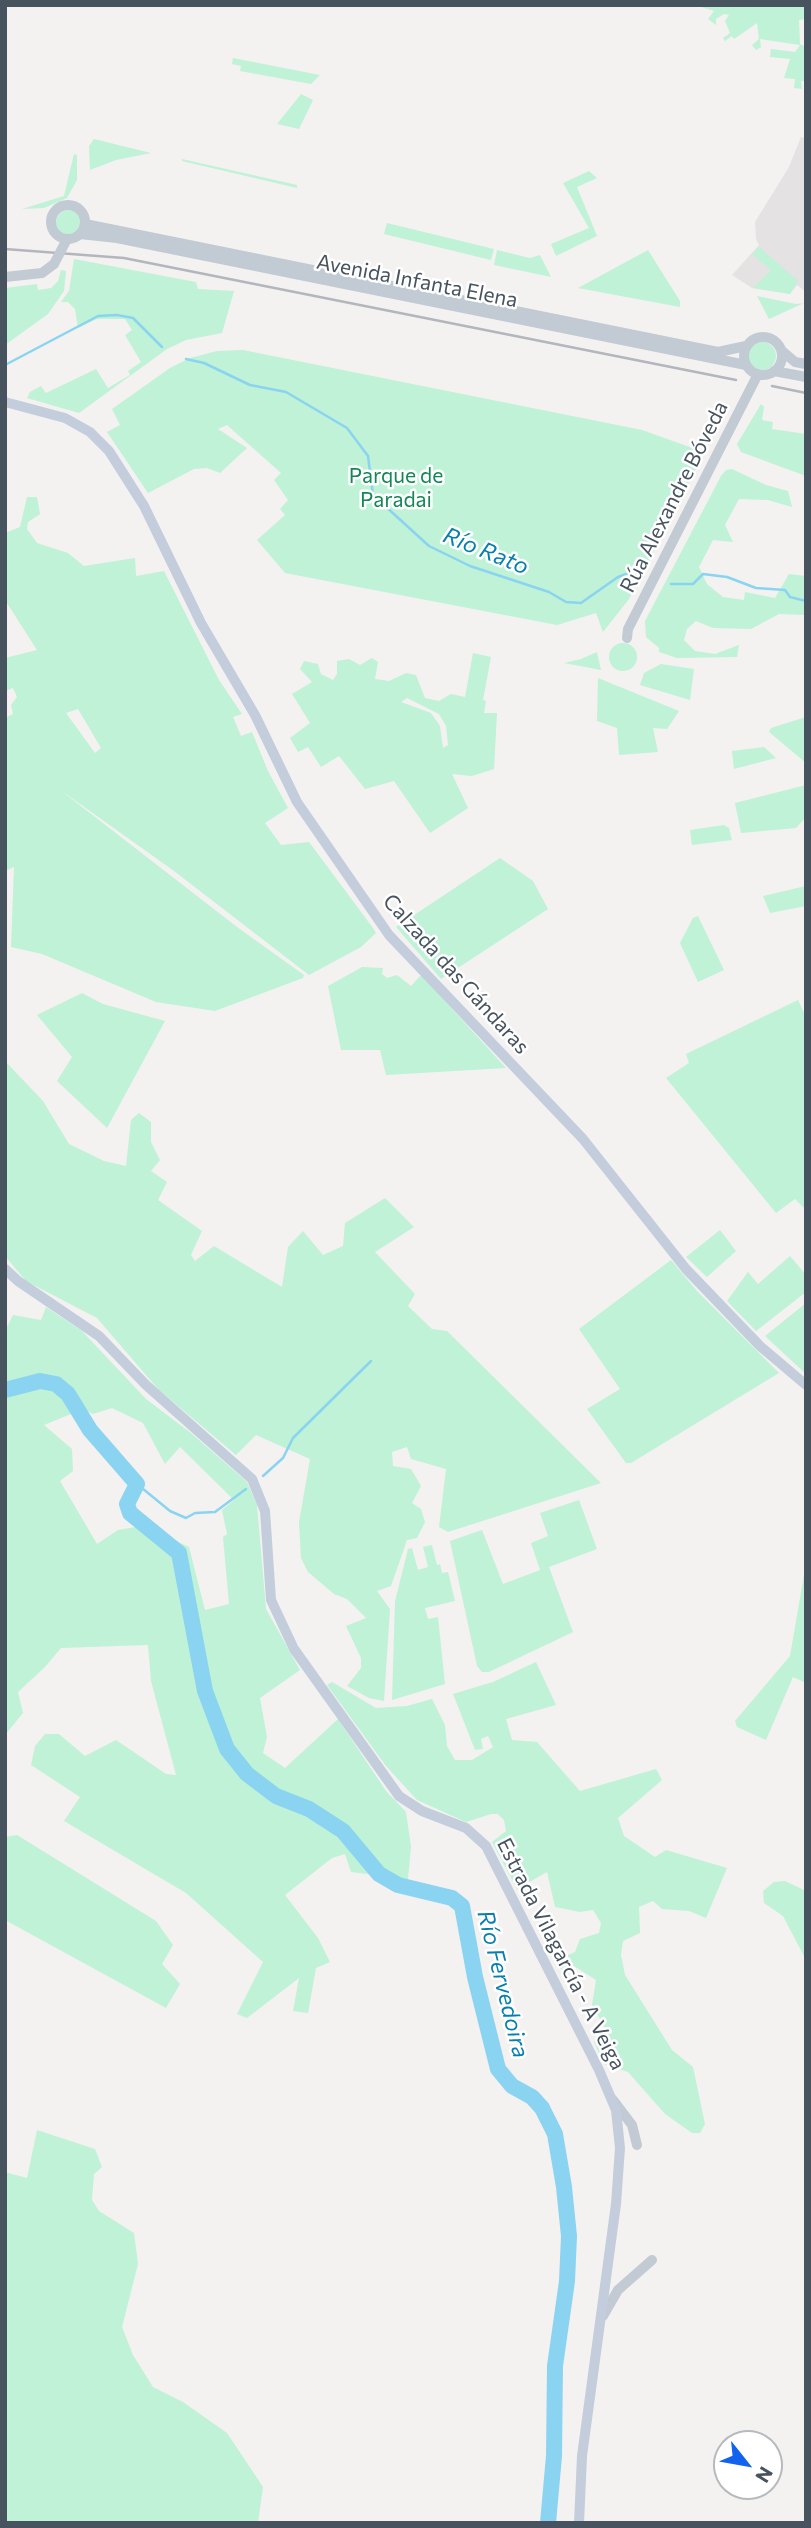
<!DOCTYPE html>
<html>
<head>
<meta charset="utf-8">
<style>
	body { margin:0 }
	#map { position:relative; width:811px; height:2528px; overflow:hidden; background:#f4f1f1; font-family:Commissioner,sans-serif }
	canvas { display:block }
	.frame { position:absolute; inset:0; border:7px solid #485360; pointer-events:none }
	.north { position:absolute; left:713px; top:2430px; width:70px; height:70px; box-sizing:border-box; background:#fff; border:2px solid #b6babf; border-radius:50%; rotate:121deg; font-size:19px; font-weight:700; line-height:28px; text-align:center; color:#485360 }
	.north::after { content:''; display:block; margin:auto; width:24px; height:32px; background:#1062ef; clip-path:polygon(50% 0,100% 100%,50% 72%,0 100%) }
</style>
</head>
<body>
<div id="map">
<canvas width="811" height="2528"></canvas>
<div class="frame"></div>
<div class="north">N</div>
</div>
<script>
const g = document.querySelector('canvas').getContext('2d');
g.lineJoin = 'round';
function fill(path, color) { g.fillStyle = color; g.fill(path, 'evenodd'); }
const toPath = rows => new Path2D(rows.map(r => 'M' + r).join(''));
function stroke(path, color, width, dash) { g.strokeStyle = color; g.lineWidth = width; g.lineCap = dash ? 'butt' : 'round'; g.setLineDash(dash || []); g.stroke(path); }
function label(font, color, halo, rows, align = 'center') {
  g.font = font + ' Commissioner,sans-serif'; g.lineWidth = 5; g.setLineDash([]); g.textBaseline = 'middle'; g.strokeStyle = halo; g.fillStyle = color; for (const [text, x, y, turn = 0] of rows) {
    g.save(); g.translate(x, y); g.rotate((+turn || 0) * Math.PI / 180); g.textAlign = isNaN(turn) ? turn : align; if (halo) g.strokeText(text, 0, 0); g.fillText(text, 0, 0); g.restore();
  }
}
fill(toPath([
	[801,137,806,138,806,292,797,285,790,294,752,288,732,275,759,245,756,239,755,222,789,167]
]), '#e5e2e3');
fill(toPath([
	[806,5,806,19,799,20,800,44,806,47,806,81,801,81,802,89,794,88,795,79,784,78,790,59,770,57,771,49,795,52,800,45,760,39,761,47,756,50,752,45,759,39,757,23,734,39,732,36,725,41,723,38,730,33,725,21,729,15,724,14,716,19,716,25,708,19,714,11,698,6],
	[233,58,320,75,311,84,240,71,241,66,232,64],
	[301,94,313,100,299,129,277,124],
	[94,139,151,153,116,160,90,170,89,146],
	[74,154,77,155,77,180,67,198,44,208,22,209,64,196],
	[182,159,297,185,297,188,182,161],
	[589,171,597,178,577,187,597,236,556,256,551,244,589,228,563,183],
	'56 223a13 13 0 1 1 26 0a13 13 0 1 1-26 0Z',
	[387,223,494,249,491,260,384,234],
	[759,247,798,281,790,294,753,288,771,270,752,254],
	[497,250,530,258,540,255,551,277,494,265],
	[648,250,680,301,680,307,578,288],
	[74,259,196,282,198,289,234,291,222,333,186,340,167,349,79,413,27,398,30,392,41,386,46,393,96,369,108,388,130,375,128,371,141,362,125,335,132,330,125,319,97,319,78,328,75,309,68,302,61,302,69,291],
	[61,270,66,271,64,291,48,314,5,345,5,288,37,284,38,290,51,288,58,281],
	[757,296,796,304,804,303,769,319],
	'748 356a14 14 0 1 1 28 0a14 14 0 1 1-28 0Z',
	[243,350,642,430,698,450,701,459,629,599,603,632,596,613,557,625,285,573,257,540,285,515,280,509,288,500,274,480,281,473,227,425,218,429,247,448,220,473,207,468,194,469,148,493,107,432,120,425,112,409,170,368,190,358,217,351],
	[761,404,764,407,762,420,773,422,772,429,806,434,806,476,741,452,737,444],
	[732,469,766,485,788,491,792,507,768,500,739,499,725,525,733,542,713,540,699,567,707,584,723,597,744,600,745,592,775,598,789,574,806,576,806,615,779,614,751,629,713,628,696,621,687,629,684,640,695,651,715,654,739,645,737,657,677,658,659,652,659,648,646,637,645,621,721,476,726,470],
	[27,497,37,497,40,514,28,522,27,529,37,543,68,553,84,566,135,558,136,576,164,571,219,680,242,714,233,717,241,736,252,732,268,771,288,808,265,823,281,845,309,842,373,928,376,933,361,947,309,975,174,871,59,789,237,927,304,975,303,978,215,1011,156,1002,42,954,11,947,14,867,5,871,5,718,13,714,11,705,17,697,13,688,5,691,5,658,37,650,5,600,5,533,20,527],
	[78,709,101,748,95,753,66,713],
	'609 657a14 14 0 1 1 28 0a14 14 0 1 1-28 0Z',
	[597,652,601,670,564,663,581,659],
	[473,653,491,657,483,700,486,701,484,713,497,713,494,769,472,776,452,774,468,808,430,833,394,781,365,789,339,756,321,767,308,747,298,752,290,738,310,723,292,694,312,682,300,669,304,661,318,664,321,674,333,680,337,674,337,661,349,659,360,665,372,658,378,662,375,679,389,681,406,673,416,675,425,698,439,701,451,694,465,697],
	[407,698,439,714,446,726,448,745,443,748,440,726,431,713,401,702],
	[661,664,694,669,690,700,640,685,644,673],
	[598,678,679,711,667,729,653,728,658,752,619,755,617,728,597,721],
	[806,717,806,763,769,732,771,728],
	[764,747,776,758,734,769,732,751],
	[806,785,806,817,796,828,741,833,735,803],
	[724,825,729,828,732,840,692,845,690,830],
	[500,858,533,881,548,909,441,979,396,927],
	[806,886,806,906,770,913,763,896],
	[698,916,724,970,698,982,680,943,693,918],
	[362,967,383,968,382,974,387,978,397,975,411,986,421,975,506,1068,386,1075,380,1050,341,1050,328,986],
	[82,993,103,1004,165,1021,107,1128,57,1081,72,1057,37,1015],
	[798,1000,806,1017,806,1210,795,1199,776,1213,666,1078,689,1063,686,1054],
	[5,1061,43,1101,69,1144,104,1161,126,1166,131,1120,139,1113,151,1122,151,1142,160,1160,151,1171,167,1182,158,1200,202,1231,191,1255,195,1261,214,1246,282,1287,288,1247,303,1231,323,1255,343,1246,345,1223,385,1198,414,1227,375,1252,415,1294,408,1306,432,1329,447,1331,601,1483,448,1532,439,1527,446,1469,411,1459,407,1447,392,1452,393,1466,411,1469,421,1486,412,1503,421,1509,425,1522,417,1538,407,1540,391,1586,377,1591,390,1609,384,1701,369,1698,347,1686,361,1668,361,1658,346,1626,366,1618,347,1599,334,1594,308,1572,301,1558,299,1522,310,1459,256,1435,236,1455,158,1389,97,1318,26,1281,5,1256],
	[720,1230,736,1251,707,1277,686,1257],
	[790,1256,806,1275,806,1292,756,1331,727,1301,748,1272,758,1284],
	[671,1260,697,1291,779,1373,631,1463,626,1463,587,1409,620,1389,579,1329],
	[806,1303,806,1374,765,1336],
	[46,1307,82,1331,146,1399,191,1433,247,1482,257,1505,266,1609,300,1670,260,1698,267,1737,263,1753,285,1768,338,1719,386,1791,406,1812,411,1847,408,1879,351,1872,345,1854,332,1858,285,1895,318,1938,330,1962,316,1968,308,2013,293,2011,299,1978,247,2018,237,2014,263,1962,186,1893,64,1821,80,1797,31,1765,35,1746,45,1734,59,1734,85,1756,116,1740,166,1774,176,1775,151,1681,148,1645,61,1648,45,1667,18,1692,23,1713,5,1735,5,1331,13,1315,41,1320],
	[112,1408,143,1423,165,1464,180,1447,234,1500,222,1510,227,1534,223,1537,229,1604,205,1610,189,1547,174,1540,159,1540,142,1526,118,1530,97,1544,60,1481,73,1471,72,1449,44,1425,83,1409,93,1414],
	[579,1500,597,1549,549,1567,573,1632,489,1672,482,1672,477,1666,450,1541,482,1530,503,1584,540,1570,531,1543,548,1536,540,1513],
	[432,1545,437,1565,440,1564,442,1573,448,1572,455,1601,425,1608,428,1619,438,1617,445,1684,392,1700,395,1601,408,1549,412,1548,418,1570,428,1567,423,1547],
	[806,1563,806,1683,793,1677,766,1740,737,1727,735,1721,790,1656],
	[536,1662,556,1705,506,1719,512,1740,537,1742,580,1791,656,1769,662,1780,618,1818,624,1836,655,1857,666,1850,727,1868,706,1918,689,1911,662,1909,653,1901,639,1907,640,1933,623,1941,621,1955,625,1975,672,2050,693,2067,705,2124,700,2133,692,2133,665,2114,628,2072,604,2064,594,2042,606,2030,592,2005,596,1980,574,1966,560,1969,555,1961,575,1952,580,1939,599,1933,601,1923,593,1910,580,1912,555,1907,547,1872,517,1889,492,1842,506,1831,504,1820,498,1814,491,1814,466,1822,417,1800,386,1766,327,1685,332,1682,376,1708,407,1706,432,1699,445,1725,447,1746,455,1760,472,1760,493,1747,488,1736,481,1739,483,1749,475,1750,453,1694,493,1682],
	[17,1835,156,1921,173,1945,162,1964,180,1984,166,2008,5,1920,5,1837],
	[785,1881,806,1891,806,1960,783,1916,764,1903,763,1891,774,1882],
	[37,2130,95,2149,102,2167,94,2174,92,2200,99,2211,134,2233,138,2264,122,2327,133,2355,153,2387,183,2402,227,2433,263,2487,258,2523,5,2523,5,2172,27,2178]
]), '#bff2d6');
stroke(toPath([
	[186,359,204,363,250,385,286,392,347,428,368,456,373,495,429,546,470,566,549,592,566,602,581,603,618,577,629,573,636,574],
	[5,365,98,316,117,315,133,318,162,347],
	[671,584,693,584,703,574,727,577,756,588,785,590,790,597,806,601],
	[263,1476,283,1458,293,1438,371,1361],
	[137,1484,170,1511,186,1518,195,1513,215,1512,246,1489]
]), '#8ad4f1', 2.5);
stroke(toPath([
	[5,1390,40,1381,56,1384,68,1394,90,1430,137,1484,127,1504,130,1513,179,1553,205,1691,227,1749,247,1774,276,1796,309,1809,343,1831,379,1874,398,1885,452,1898,462,1906,475,1977,498,2069,512,2086,532,2097,542,2108,555,2134,564,2187,569,2236,567,2281,555,2366,554,2456,548,2523]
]), '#8ad4f1', 16);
stroke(toPath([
	'51 222a17 17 0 1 1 34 0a17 17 0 1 1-34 0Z',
	[85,224,718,352,746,346],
	[80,234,117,238,746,365],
	[5,277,42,273,54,264],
	'744 356a19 19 0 1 1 38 0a19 19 0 1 1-38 0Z',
	[781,350,795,362,806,364],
	[774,371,806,377],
	[627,638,628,629,758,374],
	[613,2100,632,2125,637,2145],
	[603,2316,618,2290,652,2260]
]), '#c2cad3', 10);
stroke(toPath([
	[5,402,65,418,90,432,109,451,144,506,201,623,255,715,297,802,389,935,583,1139,686,1269,760,1346,806,1385],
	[5,1269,18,1281,99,1336,146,1385,252,1479,265,1511,271,1600,294,1649,399,1796,422,1811,466,1828,486,1846,599,2070,616,2110,620,2148,616,2204,582,2456,579,2523]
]), '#c3cddb', 10);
stroke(toPath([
	[5,249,124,258,736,380],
	[772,386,806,393]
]), '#b3b6bc', 2.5);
stroke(toPath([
	[54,264,66,241]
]), '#c2cad3', 10);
label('21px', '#485360', '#fff', [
	["Avenida Infanta Elena",417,281,11],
	["Rúa Alexandre Bóveda",674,497,-63],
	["Calzada das Gándaras",456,974,48],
	["Estrada Vilagarcía - A Veiga",561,1954,63]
]);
label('21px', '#138755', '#fff', [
	["Parque de",396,476],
	["Paradai",396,500]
]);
label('italic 23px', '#067fae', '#fff', [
	["Río Rato",486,551,22],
	["Río Fervedoira",503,1984,76]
]);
</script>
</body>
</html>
